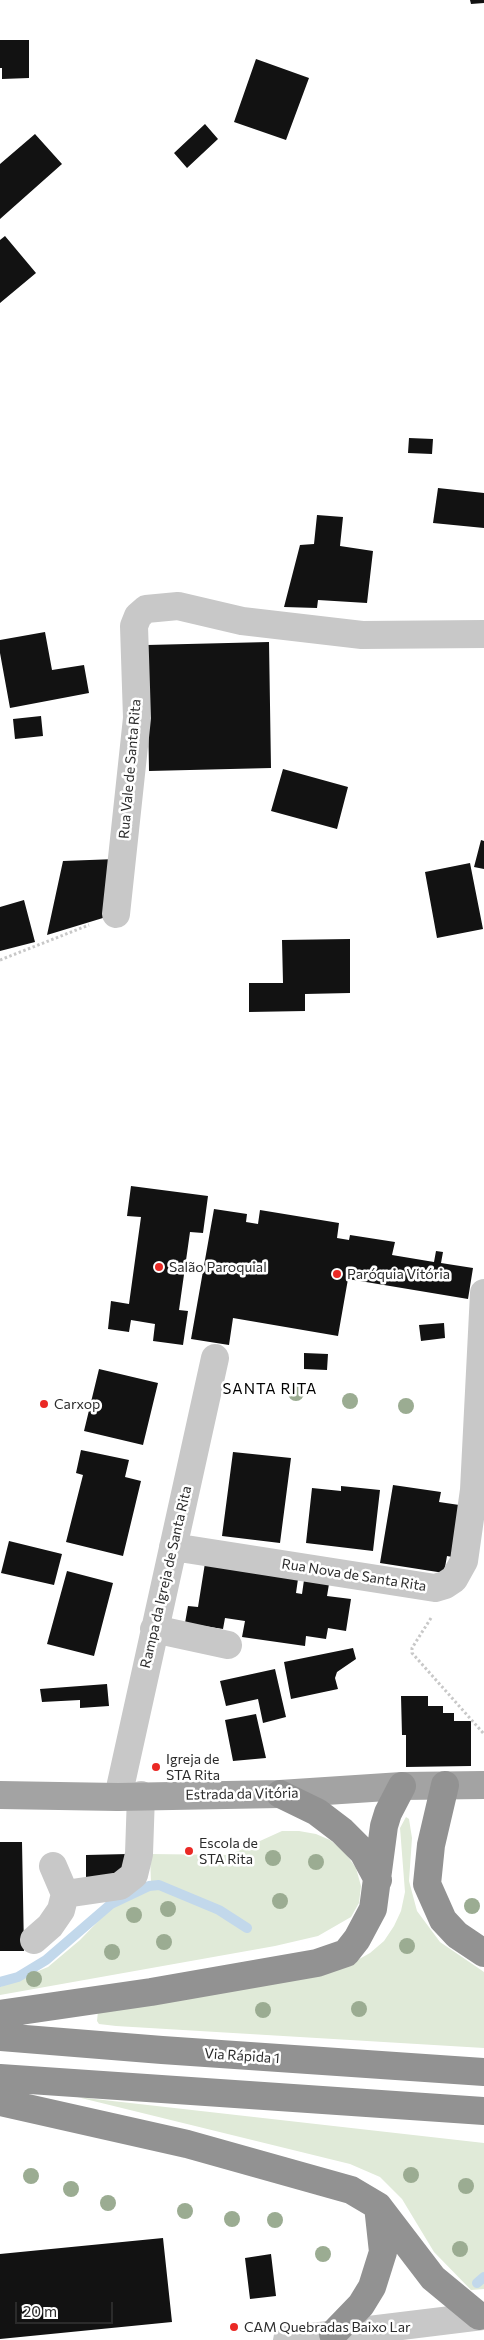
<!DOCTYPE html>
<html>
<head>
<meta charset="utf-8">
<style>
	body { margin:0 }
	#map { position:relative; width:484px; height:2340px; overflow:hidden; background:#fff; font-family:Commissioner,sans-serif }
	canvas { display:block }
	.scale { position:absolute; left:15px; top:2302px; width:98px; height:22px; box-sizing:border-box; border:2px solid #2b2b2b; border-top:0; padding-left:6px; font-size:15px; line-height:18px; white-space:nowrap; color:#2b2b2b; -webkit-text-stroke:4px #fff; paint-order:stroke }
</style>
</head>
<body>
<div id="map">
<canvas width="484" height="2340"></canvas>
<div class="scale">20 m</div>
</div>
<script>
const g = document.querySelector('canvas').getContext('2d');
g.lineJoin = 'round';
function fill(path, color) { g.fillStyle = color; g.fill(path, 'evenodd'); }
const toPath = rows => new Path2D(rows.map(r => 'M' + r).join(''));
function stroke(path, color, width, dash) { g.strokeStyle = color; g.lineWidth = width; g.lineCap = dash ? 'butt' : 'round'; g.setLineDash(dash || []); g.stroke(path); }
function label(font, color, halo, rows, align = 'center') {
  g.font = font + ' Commissioner,sans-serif'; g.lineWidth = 5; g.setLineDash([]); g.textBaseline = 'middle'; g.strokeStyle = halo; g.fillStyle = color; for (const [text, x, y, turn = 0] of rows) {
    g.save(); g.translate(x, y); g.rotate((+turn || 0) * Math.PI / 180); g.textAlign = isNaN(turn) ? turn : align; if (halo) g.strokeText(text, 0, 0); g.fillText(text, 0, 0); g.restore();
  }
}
fill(toPath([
	[406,1817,409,1819,412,1838,409,1881,417,1911,440,1942,484,1972,484,2048,116,2026,99,2024,97,2021,98,2011,345,1967,370,1953,384,1941,394,1926,401,1911,405,1892,400,1828],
	[282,1831,299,1831,316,1834,330,1840,344,1851,356,1868,361,1886,359,1903,351,1917,318,1936,275,1946,0,1995,0,1987,48,1967,80,1940,113,1906,151,1885,150,1854,229,1855],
	[77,2097,484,2143,484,2289,471,2290,434,2252,402,2199,380,2177,350,2164]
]), '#e0ead8');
stroke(toPath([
	[0,1982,18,1977,46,1960,111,1904,149,1886,159,1885,219,1910,247,1928],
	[477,2283,484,2277]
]), '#c2d8eb', 10);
fill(toPath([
	[470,0,484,0,484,3,471,4],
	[0,40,29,40,29,78,2,79,2,68,0,68],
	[256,59,309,78,286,140,234,122],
	[205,124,218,139,187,168,174,153],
	[35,134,62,164,0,219,0,164],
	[5,236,36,273,0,303,0,240],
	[409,438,433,439,432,454,408,453],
	[438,488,484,493,484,528,433,523],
	[317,515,343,517,340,546,373,551,367,603,318,600,317,608,284,607,300,545,314,544],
	[45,632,52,670,84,665,89,693,10,708,0,653,0,640],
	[269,642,271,768,149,771,147,645],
	[41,716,43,736,15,739,13,719],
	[283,769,348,787,337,829,271,811],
	[481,840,484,841,484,869,474,867],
	[116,859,116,914,47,935,63,861],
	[470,863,483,929,437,938,425,872],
	[24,900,35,942,0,951,0,907],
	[350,939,350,993,305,994,305,1011,249,1012,249,983,283,983,282,940],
	[131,1186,208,1196,203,1233,190,1232,179,1310,188,1311,183,1345,153,1341,155,1324,131,1320,129,1332,108,1329,111,1301,129,1304,141,1217,127,1216],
	[214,1209,247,1214,246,1222,258,1224,260,1210,339,1223,337,1238,349,1240,350,1235,395,1242,392,1255,434,1262,436,1251,443,1252,441,1263,473,1268,468,1299,348,1279,338,1336,233,1318,229,1345,191,1339],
	[444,1323,445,1338,421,1341,419,1325],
	[304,1353,328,1354,327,1370,304,1369],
	[99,1369,158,1383,143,1445,84,1431],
	[81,1450,129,1460,125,1477,141,1481,123,1556,66,1542,83,1475,76,1473],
	[233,1452,291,1458,280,1543,222,1536],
	[393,1485,441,1492,439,1502,466,1506,458,1558,447,1556,444,1573,380,1563],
	[341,1486,380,1490,373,1551,306,1543,312,1488,341,1491],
	[9,1541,62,1554,54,1585,1,1573],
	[205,1563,298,1579,296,1593,302,1594,304,1580,329,1584,327,1596,351,1599,346,1631,328,1628,326,1639,306,1636,305,1646,242,1637,245,1621,225,1618,223,1629,185,1623,188,1606,198,1607],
	[67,1571,113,1583,94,1656,47,1644],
	[353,1648,356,1659,337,1672,335,1678,338,1689,291,1699,284,1662],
	[275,1669,286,1717,263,1723,258,1699,226,1706,220,1681],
	[107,1684,109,1706,80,1708,80,1700,42,1702,40,1689],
	[401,1696,428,1696,428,1706,443,1706,443,1713,454,1713,454,1721,471,1721,471,1766,406,1767,406,1735,402,1735],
	[256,1714,266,1758,233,1761,225,1720],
	[0,1842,22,1842,24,1951,0,1951],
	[128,1854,121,1873,86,1879,86,1855],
	[163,2238,172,2322,0,2339,0,2254],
	[271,2254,276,2296,250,2299,245,2258]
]), '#121212');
stroke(toPath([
	[0,960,89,925],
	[431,1618,412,1648,412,1653,484,1734]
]), '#c8c8c8', 3, [2.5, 2.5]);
stroke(toPath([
	[116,914,137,718,134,626,138,616,146,609,178,606,242,621,362,635,484,634],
	[173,1547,435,1588,445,1585,454,1579,464,1561,474,1490,484,1293],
	[154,1629,228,1645],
	[118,1797,215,1358],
	[65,1894,120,1886,134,1875,139,1854,141,1795],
	[34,1940,50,1926,61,1910,65,1894,53,1866],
	[287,2340,484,2316]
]), '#c8c8c8', 28);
stroke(toPath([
	[0,1795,118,1797,280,1794,402,1786,484,1785]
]), '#a3a3a3', 28);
stroke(toPath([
	[445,1785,431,1845,427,1884,443,1920,457,1935,484,1953],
	[280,1794,317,1812,342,1831,363,1852,378,1880],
	[0,2014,151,1992,317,1963,346,1953,357,1939,373,1909,384,1826,388,1813,402,1786],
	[0,2037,162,2050,484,2072],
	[0,2078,484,2111],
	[0,2102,187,2144,351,2190,378,2206,433,2278,479,2316],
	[333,2334,361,2305,372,2287,383,2252,378,2206]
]), '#929292', 28);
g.fillStyle = '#9bac92';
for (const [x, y] of [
	[296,1393],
	[350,1401],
	[406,1406],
	[273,1858],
	[316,1862],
	[280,1901],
	[472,1906],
	[168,1909],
	[134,1915],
	[164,1942],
	[407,1946],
	[112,1952],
	[34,1979],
	[359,2009],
	[263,2010],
	[411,2175],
	[31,2176],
	[466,2186],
	[71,2189],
	[108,2203],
	[185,2211],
	[232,2219],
	[275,2220],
	[460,2249],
	[323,2254]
]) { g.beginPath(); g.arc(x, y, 8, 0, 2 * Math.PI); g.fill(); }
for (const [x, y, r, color] of [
	[159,1267,5,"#ea2925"],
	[337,1274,5,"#ea2925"],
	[44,1404,5,"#ea2925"],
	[156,1767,5,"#ea2925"],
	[189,1851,5,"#ea2925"],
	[234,2327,5,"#ea2925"]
]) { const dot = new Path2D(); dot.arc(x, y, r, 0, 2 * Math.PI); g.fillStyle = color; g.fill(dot); stroke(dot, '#fff', 2); }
label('14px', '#2b2b2b', '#fff', [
	["Rua Vale de Santa Rita",130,769,-85],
	["Rua Nova de Santa Rita",354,1575,9],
	["Rampa da Igreja de Santa Rita",166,1577,-77],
	["Estrada da Vitória",242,1794,-1],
	["Via Rápida 1",242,2056,4]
]);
label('14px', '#2b2b2b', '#fff', [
	["Salão Paroquial",169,1267],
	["Paróquia Vitória",347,1274],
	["Carxop",54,1404],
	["Igreja de",166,1759],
	["STA Rita",166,1775],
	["Escola de",199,1843],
	["STA Rita",199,1859],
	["CAM Quebradas Baixo Lar",244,2327]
], 'left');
g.letterSpacing = '1px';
label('15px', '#000', '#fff', [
	["SANTA RITA",270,1389]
]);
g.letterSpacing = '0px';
</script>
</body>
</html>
